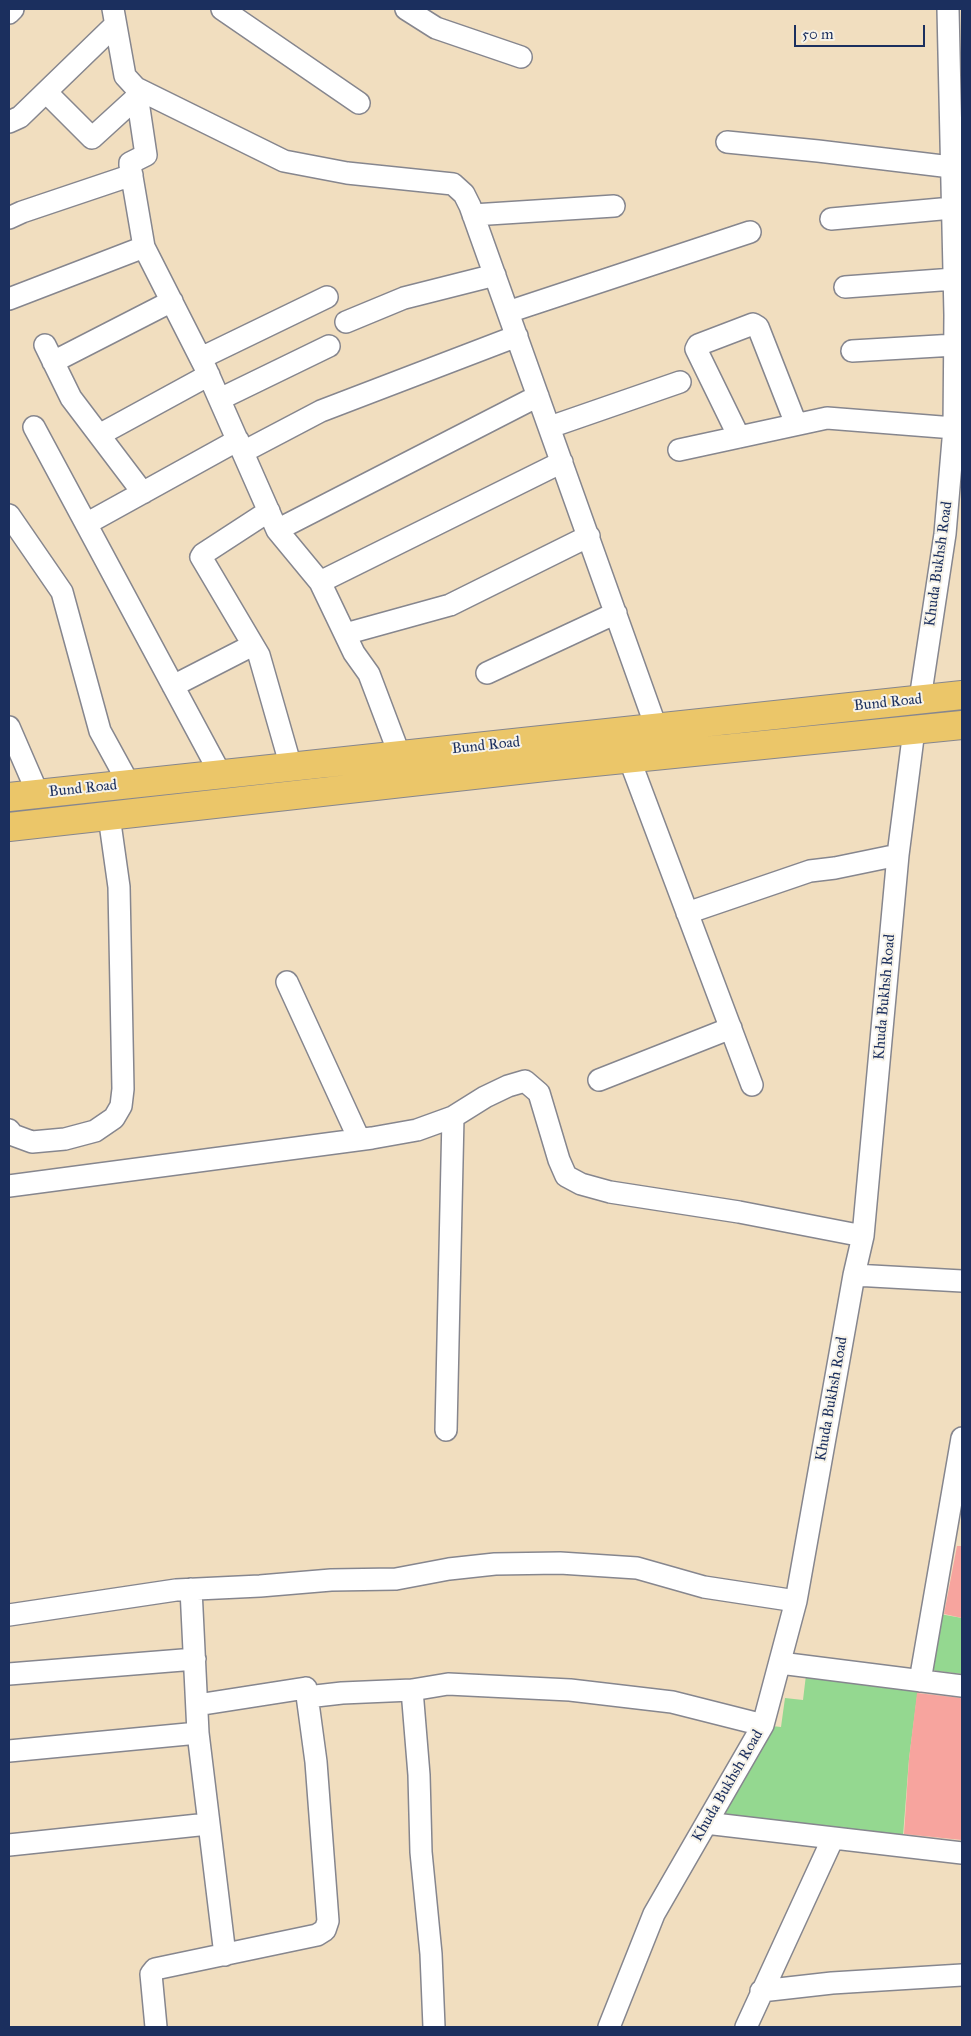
<!DOCTYPE html>
<html>
<head>
<meta charset="utf-8">
<style>
	body { margin:0 }
	#map { position:relative; width:971px; height:2036px; overflow:hidden; background:#f1debf; font-family:"IM FELL Great Primer",serif }
	canvas { display:block }
	.frame { position:absolute; inset:0; border:10px solid #1b2f5e; pointer-events:none }
	.scale { position:absolute; left:794px; top:25px; width:131px; height:22px; box-sizing:border-box; border:2px solid #1b2f5e; border-top:0; padding-left:6px; font-size:15px; line-height:18px; white-space:nowrap; color:#1b2f5e; -webkit-text-stroke:4px #f7f3e8; paint-order:stroke }
</style>
</head>
<body>
<div id="map">
<canvas width="971" height="2036"></canvas>
<div class="frame"></div>
<div class="scale">50 m</div>
</div>
<script>
const g = document.querySelector('canvas').getContext('2d');
g.lineJoin = 'round';
function fill(path, color) { g.fillStyle = color; g.fill(path, 'evenodd'); }
const toPath = rows => new Path2D(rows.map(r => 'M' + r).join(''));
function stroke(path, color, width, dash) { g.strokeStyle = color; g.lineWidth = width; g.lineCap = dash ? 'butt' : 'round'; g.setLineDash(dash || []); g.stroke(path); }
function label(font, color, halo, rows, align = 'center') {
  g.font = font + ' "IM FELL Great Primer",serif'; g.lineWidth = 4; g.setLineDash([]); g.textBaseline = 'middle'; g.strokeStyle = halo; g.fillStyle = color; for (const [text, x, y, turn = 0] of rows) {
    g.save(); g.translate(x, y); g.rotate((+turn || 0) * Math.PI / 180); g.textAlign = isNaN(turn) ? turn : align; if (halo) g.strokeText(text, 0, 0); g.fillText(text, 0, 0); g.restore();
  }
}
fill(toPath([
	[940,1614,962,1618,962,1674,930,1670],
	[806,1675,919,1681,909,1759,903,1836,711,1816,763,1725,781,1727,785,1698,803,1700]
]), '#94d890');
fill(toPath([
	[957,1546,962,1546,962,1618,944,1614],
	[917,1693,962,1698,962,1840,904,1834,909,1759]
]), '#f7a49e');
const minor = toPath([
	[113,9,125,76,136,88,284,161,347,173,453,184,464,194,470,206,656,727],
	[222,9,359,103],
	[406,9,436,28,521,57],
	[9,13,13,9],
	[136,88,146,155,130,163,130,165,144,247,206,369,277,530,320,582,354,653,369,674,400,756],
	[46,92,92,138,138,96],
	[9,122,20,117,115,25],
	[727,142,818,151,951,167],
	[473,215,614,206],
	[9,218,22,212,132,175],
	[831,219,952,208],
	[845,287,954,279],
	[9,299,144,247],
	[508,312,750,232],
	[346,322,404,298,495,275],
	[45,345,71,398,143,493],
	[852,351,955,345],
	[201,358,327,297],
	[53,362,172,301],
	[220,399,329,346],
	[34,427,221,775],
	[550,427,680,382],
	[99,435,209,375],
	[739,437,696,349,698,345,753,324,758,327,796,424],
	[679,450,827,418,954,428],
	[243,452,321,411,517,336],
	[269,511,203,554,201,557,259,655,291,767],
	[9,515,62,592,100,731,129,784],
	[86,524,238,440],
	[277,530,538,396],
	[320,582,562,462],
	[345,634,450,605,589,536],
	[487,673,616,613],
	[173,686,253,645],
	[920,699,945,534,954,428,955,315,948,9],
	[9,727,38,794],
	[629,758,752,1085],
	[687,913,810,871,835,868,898,855],
	[287,982,359,1139],
	[599,1080,731,1028],
	[9,1130,13,1135,32,1142,65,1139,95,1131,114,1118,121,1106,123,1089,119,887,109,816],
	[9,1186,372,1138,417,1130,453,1117,485,1097,508,1086,525,1081,539,1093,559,1160,566,1176,581,1184,610,1192,739,1212,863,1236],
	[854,1275,962,1281],
	[446,1430,453,1117],
	[191,1589,198,1733,225,1955],
	[9,1615,176,1590,260,1586,331,1580,396,1579,449,1569,495,1564,560,1563,637,1568,704,1587,796,1601],
	[780,1663,962,1686],
	[9,1674,195,1659],
	[920,1681,962,1438],
	[412,1690,419,1775,421,1852,431,1954,434,2027],
	[307,1697,342,1693,412,1690,448,1684,570,1690,672,1702,763,1725],
	[9,1751,198,1733],
	[714,1824,962,1853],
	[9,1845,208,1824],
	[761,1991,832,1983,962,1975],
	[156,2027,151,1974,155,1969,317,1935,325,1930,328,1921,316,1762,306,1688,197,1705],
	[609,2027,654,1914,763,1725,796,1601,854,1275,863,1236,898,855,914,730],
	[746,2027,833,1838]
]);
const major = toPath([
	[9,797,962,695],
	[9,827,554,766,962,725]
]);
stroke(minor, '#86868e', 24);
stroke(major, '#86868e', 30);
stroke(minor, '#fff', 21);
stroke(major, '#ebc669', 28);
label('15px', '#1b2f5e', '#f7f3e8', [
	["Khuda Bukhsh Road",939,564,-82],
	["Bund Road",888,703,-6],
	["Bund Road",486,746,-6],
	["Bund Road",83,789,-6],
	["Khuda Bukhsh Road",885,997,-85],
	["Khuda Bukhsh Road",832,1399,-80],
	["Khuda Bukhsh Road",728,1786,-60]
]);
</script>
</body>
</html>
